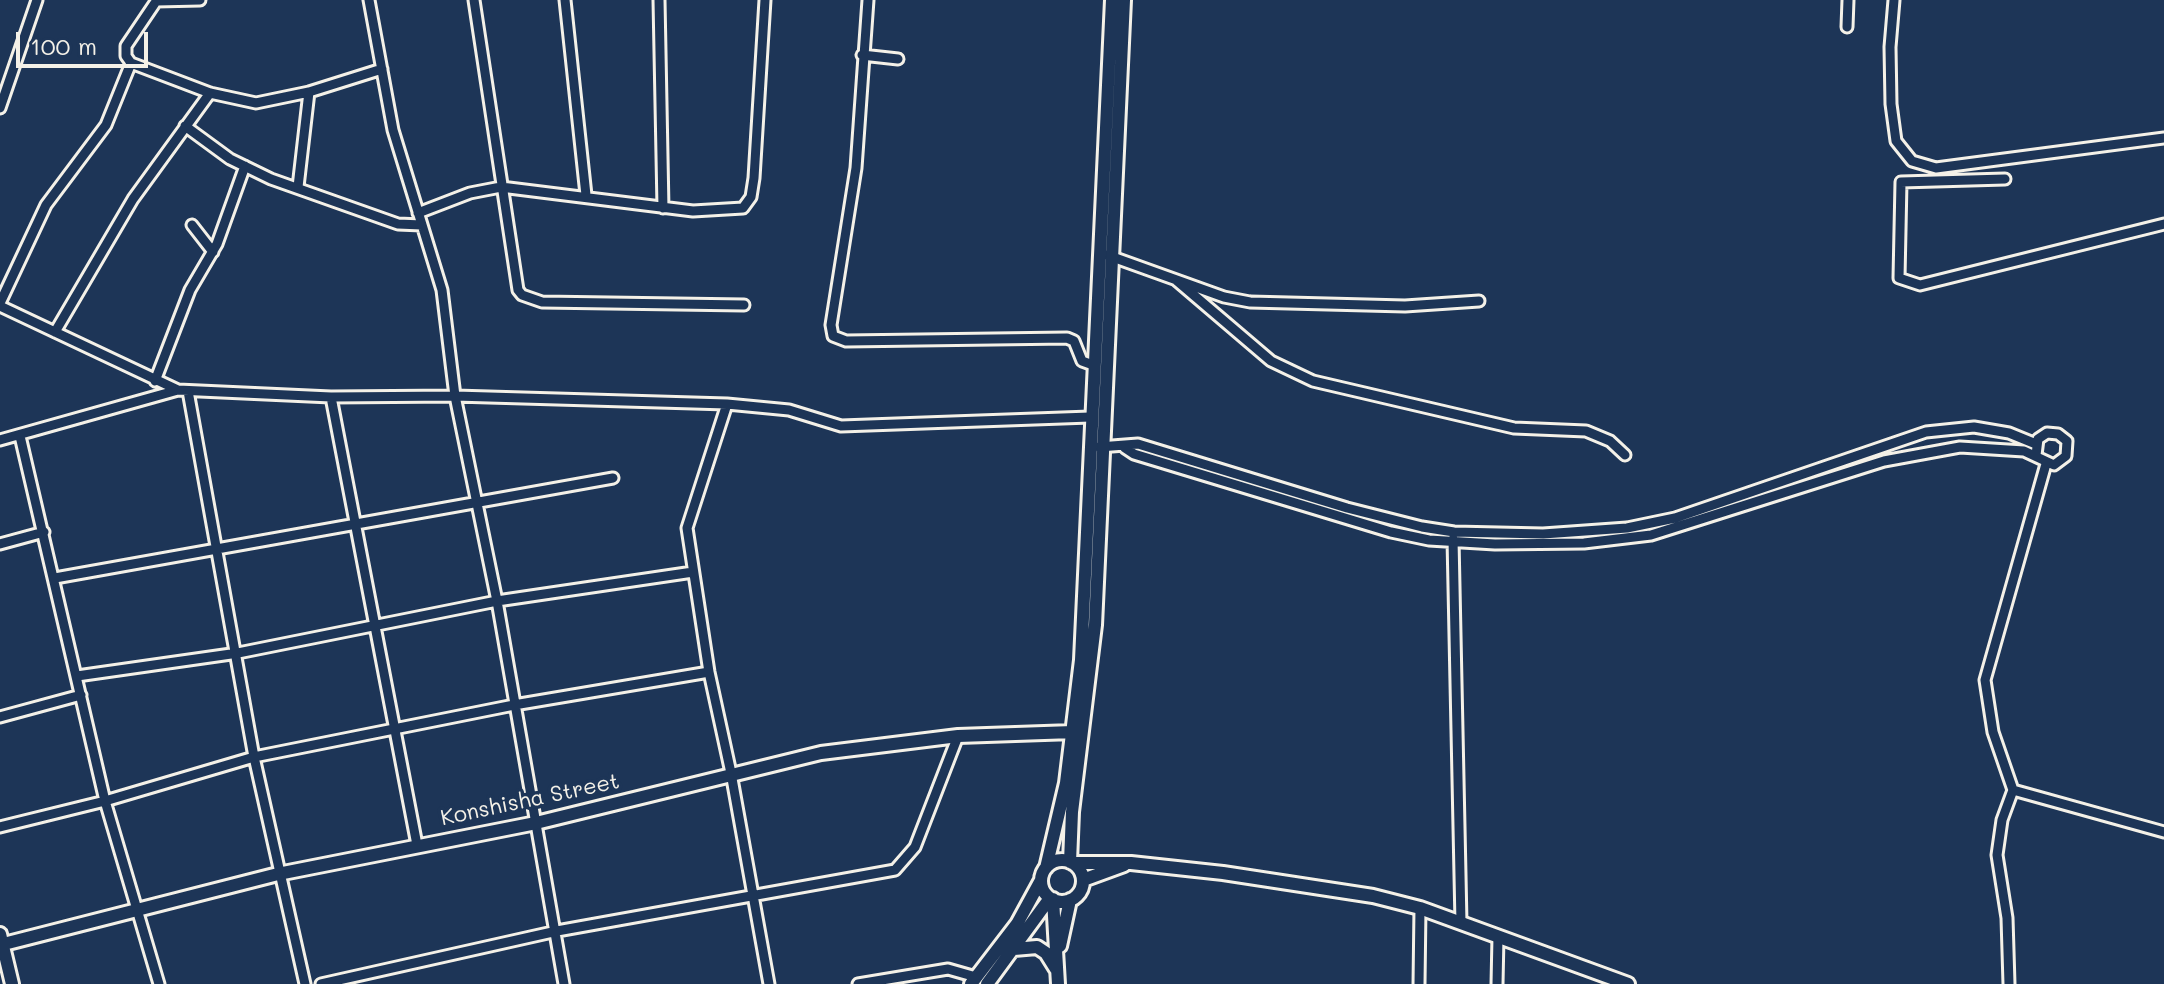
<!DOCTYPE html>
<html>
<head>
<meta charset="utf-8">
<style>
	body { margin:0 }
	#map { position:relative; width:2164px; height:984px; overflow:hidden; background:#1d3557; font-family:Mali,sans-serif }
	canvas { display:block }
	.scale { position:absolute; left:16px; top:32px; width:132px; height:36px; box-sizing:border-box; border:4px solid #f4f1e8; border-top:0; padding-left:10px; font-size:24px; line-height:28px; white-space:nowrap; color:#f4f1e8; -webkit-text-stroke:6px #1d3557; paint-order:stroke }
</style>
</head>
<body>
<div id="map">
<canvas width="2164" height="984"></canvas>
<div class="scale">100 m</div>
</div>
<script>
const g = document.querySelector('canvas').getContext('2d');
g.lineJoin = 'round';
const toPath = rows => new Path2D(rows.map(r => 'M' + r).join(''));
function stroke(path, color, width, dash) { g.strokeStyle = color; g.lineWidth = width; g.lineCap = dash ? 'butt' : 'round'; g.setLineDash(dash || []); g.stroke(path); }
function label(font, color, halo, rows, align = 'center') {
  g.font = font + ' Mali,sans-serif'; g.lineWidth = 7; g.setLineDash([]); g.textBaseline = 'middle'; g.strokeStyle = halo; g.fillStyle = color; for (const [text, x, y, turn = 0] of rows) {
    g.save(); g.translate(x, y); g.rotate((+turn || 0) * Math.PI / 180); g.textAlign = isNaN(turn) ? turn : align; if (halo) g.strokeText(text, 0, 0); g.fillText(text, 0, 0); g.restore();
  }
}
const street = toPath([
	[157,0,126,46,126,56,131,63,210,93,256,103,309,92,382,69],
	[369,0,393,130,442,290,455,396,497,601,564,984],
	[474,0,518,290,522,295,542,302,744,305],
	[565,0,586,195],
	[659,0,663,208],
	[868,0,856,168,831,325,833,336,846,341,1067,338,1074,341,1082,361,1093,365],
	[1894,0,1890,47,1891,104,1896,141,1912,161,1936,168,2164,138],
	[156,1,200,0],
	[1847,27,1848,0],
	[862,55,898,59],
	[0,108,37,0],
	[185,126,230,159,271,179,398,224,422,225],
	[2005,179,1901,182,1899,278,1920,285,2164,224],
	[298,187,309,92],
	[418,213,470,193,501,187,693,211,743,208,751,197,754,178,765,0],
	[192,225,213,252],
	[1107,255,1224,297,1250,302,1405,306,1479,301],
	[1176,280,1271,361,1313,381,1514,428,1586,431,1610,441,1625,455],
	[0,303,46,205,106,125,131,63],
	[0,306,178,390,331,397,455,396,727,404,789,410,841,426,1090,417],
	[55,332,133,199,210,93],
	[155,381,190,290,217,244,245,166],
	[188,391,254,757,305,984],
	[331,397,417,845],
	[727,404,687,528,709,672,731,773,769,984],
	[20,436,105,801,159,984],
	[0,440,178,390],
	[1099,447,1138,444,1347,508,1422,527,1454,532,1543,534,1627,528,1675,518,1926,432,1974,427,2009,433,2036,444],
	[1125,448,1134,454,1391,532,1429,540,1495,544,1584,543,1651,535,1884,461,1960,447,2024,451,2054,465,2066,456,2067,441,2058,434,2047,433,2038,439,2036,455],
	[1453,539,1461,923],
	[0,544,44,532],
	[55,578,613,478],
	[77,676,238,653,497,601,693,572],
	[0,717,81,695],
	[2013,790,2164,832],
	[0,827,105,801,254,757,514,705,709,672],
	[321,984,557,931,895,870,915,847,958,736],
	[858,984,948,969,976,977],
	[1419,984,1420,908],
	[1497,984,1498,937],
	[2009,984,2007,918,1997,855,2002,820,2013,790,1993,732,1985,680,2046,464]
]);
const secondary = toPath([
	'1041 881a21 21 0 1 1 42 0a21 21 0 1 1-42 0Z',
	[1070,862,1072,812,1095,625,1124,0],
	[1072,863,1131,863,1223,873,1373,896,1420,908,1628,984],
	[1046,868,1066,783,1081,660,1112,0],
	[1083,880,1124,865],
	[1053,899,1058,984],
	[0,934,12,984],
	[0,945,278,874,536,823,821,753,958,736,1073,732],
	[1060,946,1070,900],
	[1014,949,1037,947,1046,953,1056,969],
	[971,984,1017,924,1041,880],
	[987,984,1050,898]
]);
stroke(street, '#f4f1e8', 15);
stroke(secondary, '#f4f1e8', 18);
stroke(street, '#1d3557', 9);
stroke(secondary, '#1d3557', 12);
label('22px', '#f4f1e8', '#1d3557', [
	["Konshisha Street",530,800,-12]
]);
</script>
</body>
</html>
